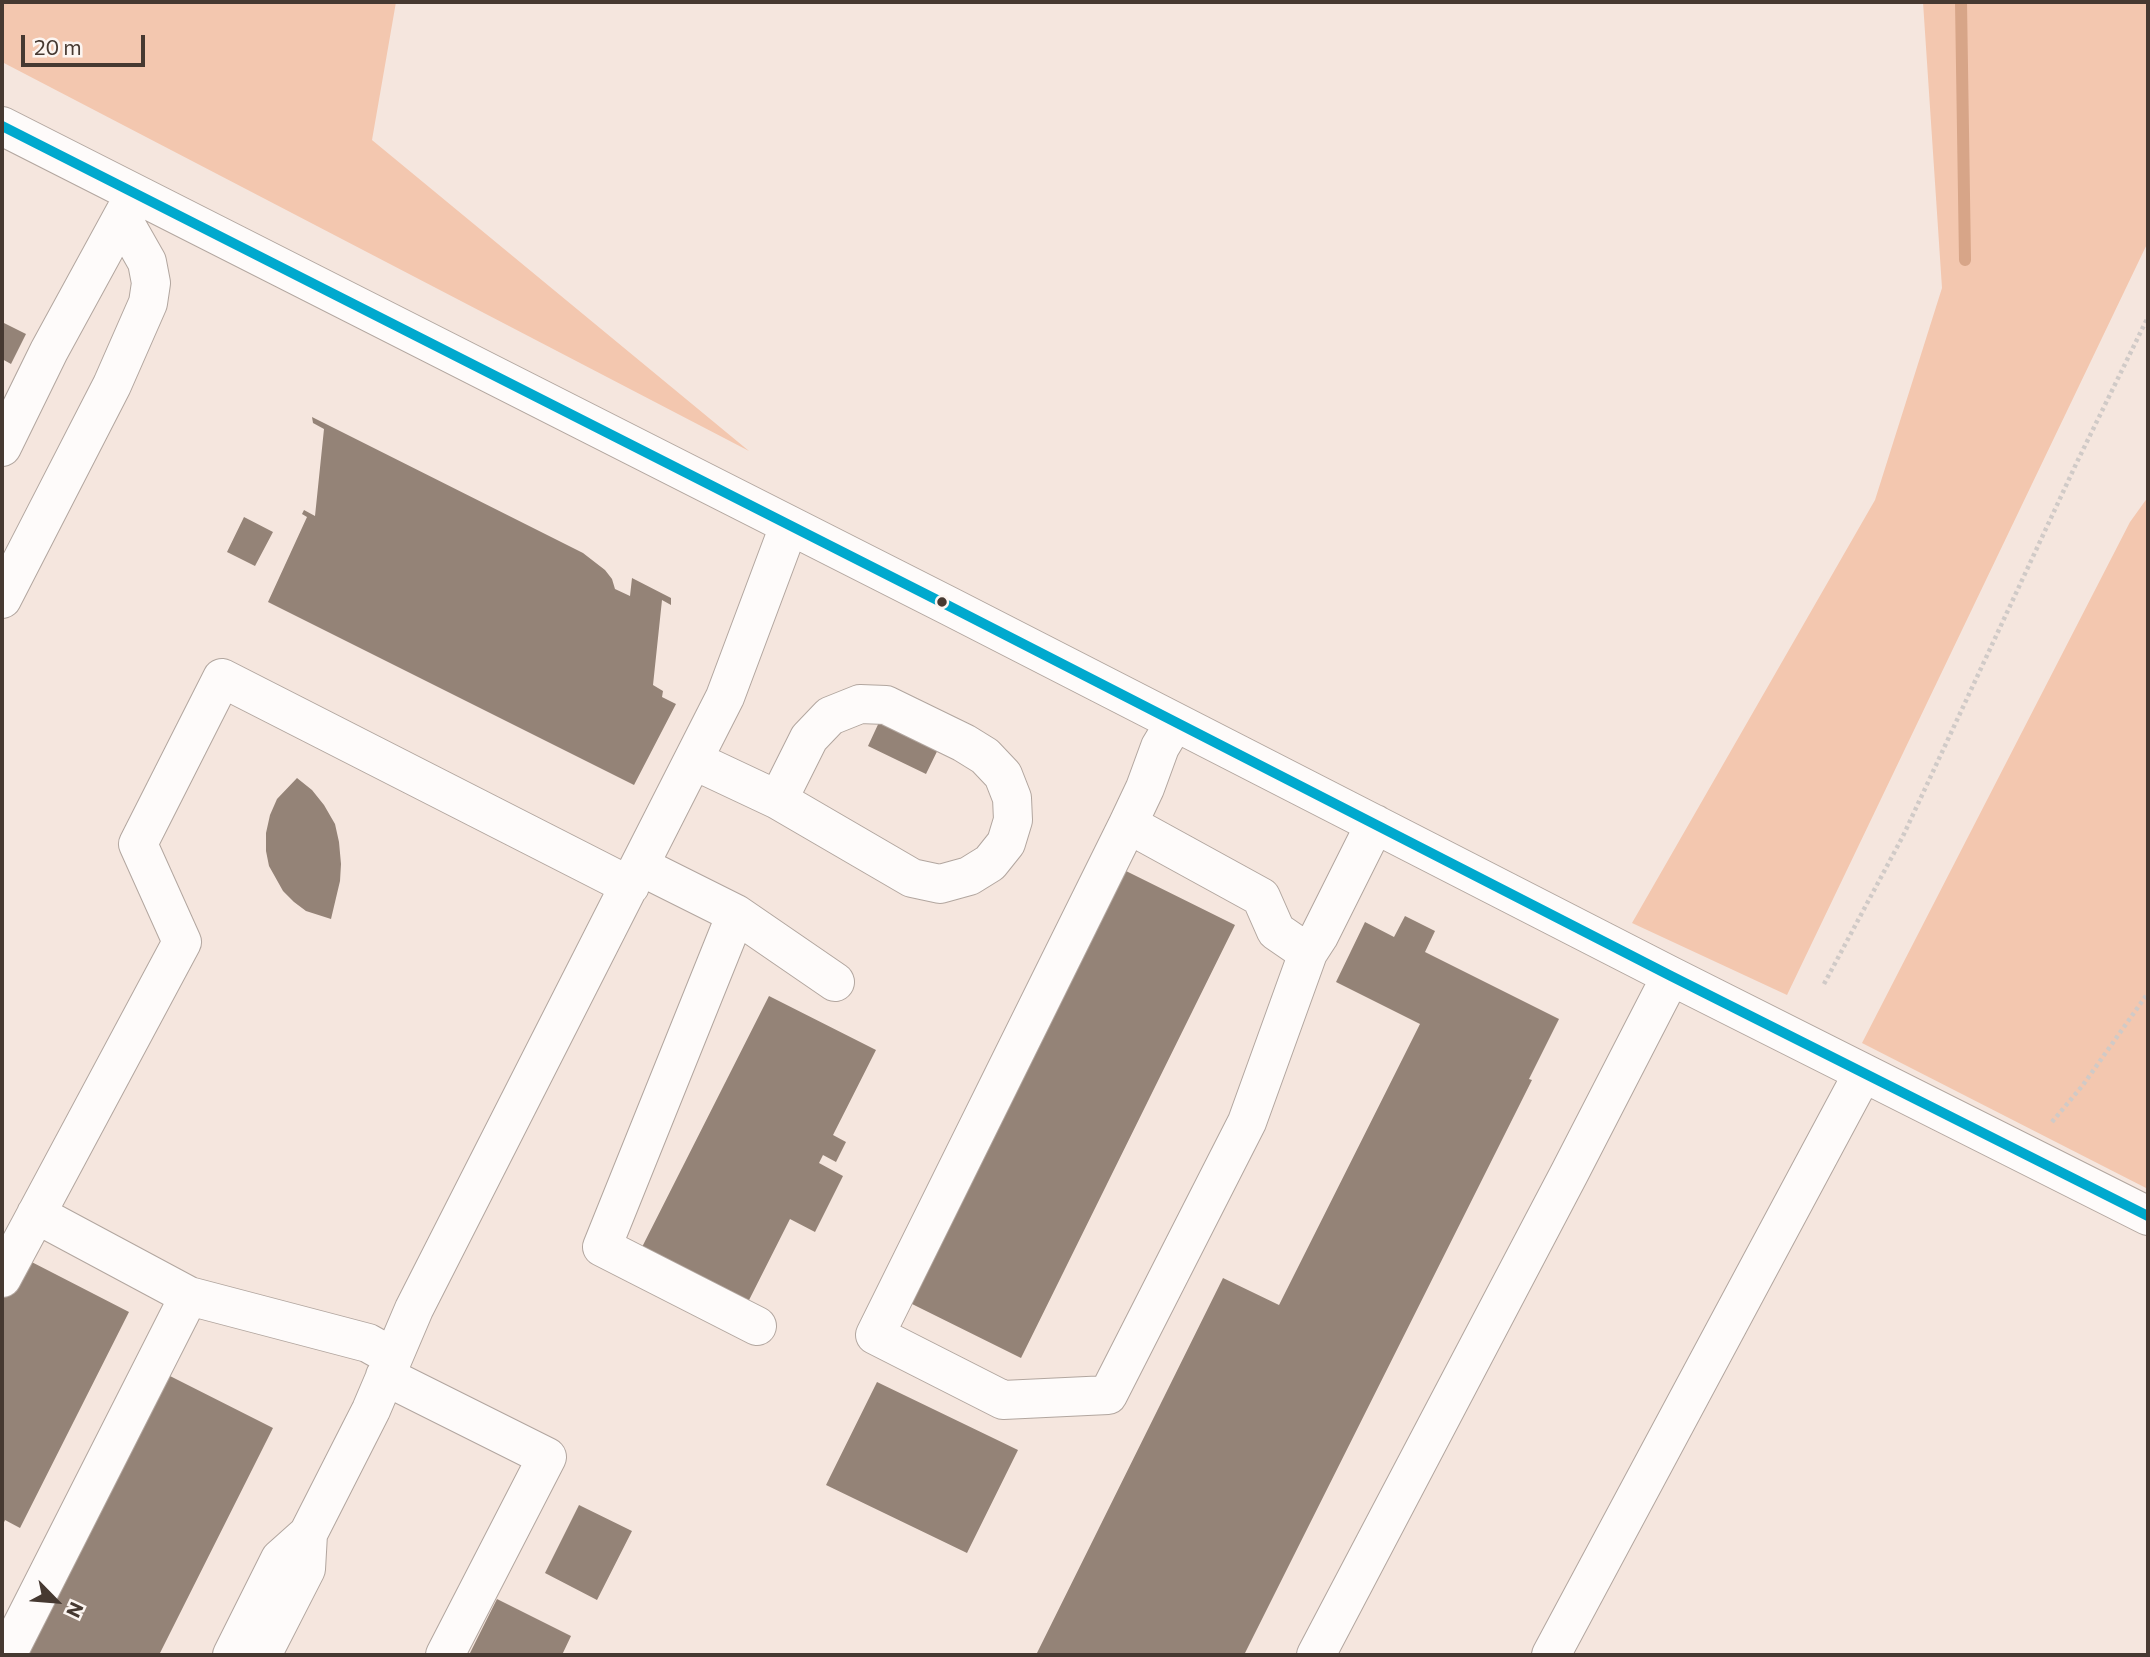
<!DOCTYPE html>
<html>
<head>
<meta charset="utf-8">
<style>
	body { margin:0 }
	#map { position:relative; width:2150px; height:1657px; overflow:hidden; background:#f5e6de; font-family:Commissioner,sans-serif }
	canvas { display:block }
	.frame { position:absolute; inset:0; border:4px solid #463931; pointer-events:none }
	.north { position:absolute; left:21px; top:1566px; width:70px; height:70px; -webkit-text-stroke:5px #fcf5f1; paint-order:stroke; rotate:115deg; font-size:19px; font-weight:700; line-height:28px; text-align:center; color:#463931 }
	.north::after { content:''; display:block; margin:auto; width:24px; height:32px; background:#463931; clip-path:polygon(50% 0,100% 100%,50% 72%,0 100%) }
	.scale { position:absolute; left:21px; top:35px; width:124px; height:32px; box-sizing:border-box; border:4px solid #463931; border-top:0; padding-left:9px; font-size:21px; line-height:24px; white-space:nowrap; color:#463931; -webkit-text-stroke:5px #fcf5f1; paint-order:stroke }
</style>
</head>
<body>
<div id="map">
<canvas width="2150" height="1657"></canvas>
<div class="frame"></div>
<div class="north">N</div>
<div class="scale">20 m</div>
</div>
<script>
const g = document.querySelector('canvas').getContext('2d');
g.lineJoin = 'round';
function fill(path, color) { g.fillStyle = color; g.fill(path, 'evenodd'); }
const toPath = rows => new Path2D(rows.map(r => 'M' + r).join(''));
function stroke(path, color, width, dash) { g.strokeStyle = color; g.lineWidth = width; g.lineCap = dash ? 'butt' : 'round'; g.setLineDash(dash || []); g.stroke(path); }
fill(toPath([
	[2,2,396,2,372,140,749,451,2,62],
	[1923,2,2148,2,2148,242,1787,995,1632,923,1875,500,1942,288],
	[2148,497,2148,1189,1862,1043,2130,522]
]), '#f3c7af');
stroke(toPath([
	[1961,2,1965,260]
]), '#d7a588', 12);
fill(toPath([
	[2,322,26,334,11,364,2,359],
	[312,417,583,553,605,570,612,579,615,589,630,596,632,578,671,598,671,605,662,600,653,685,663,691,662,697,676,704,634,785,268,602,307,517,302,514,304,510,315,516,324,429,313,423],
	[244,517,273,532,255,566,227,552],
	[888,703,947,731,926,774,868,746],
	[297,778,312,790,324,805,335,824,339,842,341,864,340,881,331,919,306,911,294,902,283,891,269,866,266,851,266,833,270,815,277,799],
	[1124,870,1235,925,1021,1358,910,1303],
	[1405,916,1435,931,1425,952,1559,1019,1529,1079,1532,1080,1244,1655,1036,1655,1223,1278,1279,1305,1420,1024,1336,982,1365,922,1394,937],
	[769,996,876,1050,833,1135,846,1142,836,1162,823,1155,819,1163,843,1176,815,1232,790,1219,744,1310,638,1255],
	[20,1256,129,1312,20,1528,5,1520,2,1527,2,1291],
	[168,1375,273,1428,159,1655,26,1655],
	[877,1382,1018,1450,967,1553,826,1485],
	[579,1505,632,1531,597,1600,545,1573],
	[497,1599,571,1636,562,1655,469,1655]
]), '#948377');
const minor = toPath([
	[2,126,949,606,1671,976,2148,1216],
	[2,447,49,351,132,199],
	[2,599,112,385,148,303,151,283,147,262,122,218],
	[1175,722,1160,747,1145,788,1128,824,875,1335,1003,1400,1108,1395,1247,1122,1308,953,1319,936,1375,824],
	[693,760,778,800,912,878,940,884,969,876,990,863,1006,843,1013,820,1012,798,1003,775,985,756,964,743,886,705,860,704,830,716,809,738,778,800],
	[1128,824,1261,897,1276,931,1308,953],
	[640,866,736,914],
	[36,1214,189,1296,368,1343,393,1357],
	[2,1278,182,942,138,844,222,678,630,886],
	[757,1326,602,1247,736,914,835,982],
	[385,1376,547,1457,445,1655],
	[7,1655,189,1296],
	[232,1655,280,1559,308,1534,371,1410,414,1309,725,697,789,526],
	[262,1655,306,1569,308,1534],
	[1316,1655,1570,1172,1671,976],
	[1551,1655,1863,1073]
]);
stroke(minor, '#b2a69f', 40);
stroke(toPath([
	[1824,984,1903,836,2077,462,2148,317],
	[2052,1122,2083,1085,2148,993]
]), '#d0cac7', 4.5, [3.5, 3.5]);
stroke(minor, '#fefbfa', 38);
stroke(toPath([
	[2,126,949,606,1671,976,2148,1216]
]), '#00a9ce', 10);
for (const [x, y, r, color] of [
	[942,602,6,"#463931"]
]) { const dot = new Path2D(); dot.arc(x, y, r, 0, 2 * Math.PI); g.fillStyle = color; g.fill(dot); stroke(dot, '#fcf5f1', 2.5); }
</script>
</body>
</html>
